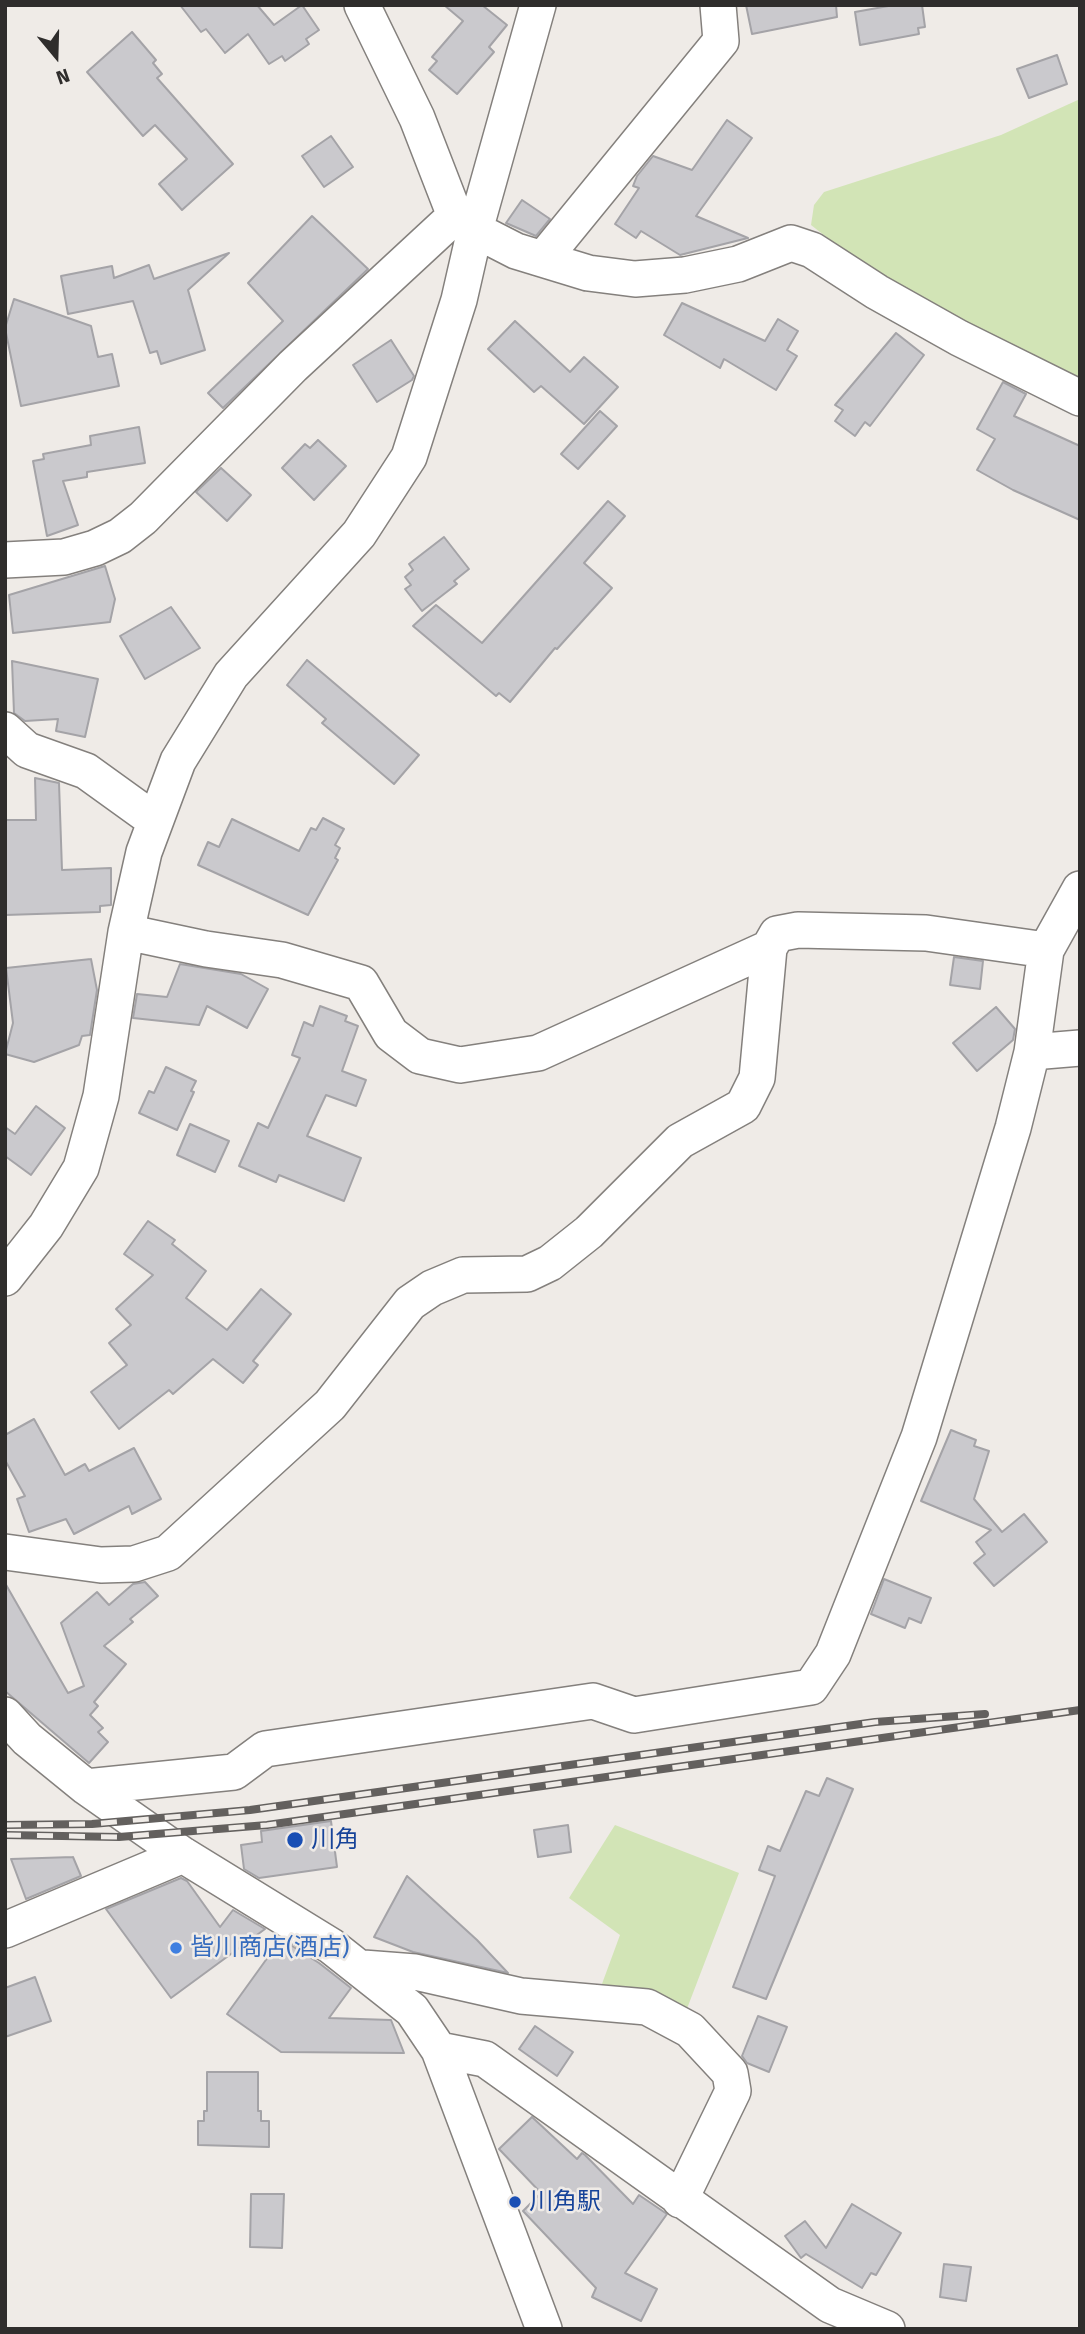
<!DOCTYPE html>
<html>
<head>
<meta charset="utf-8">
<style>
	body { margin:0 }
	#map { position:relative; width:1085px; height:2334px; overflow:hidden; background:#efebe7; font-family:"Fira Sans",sans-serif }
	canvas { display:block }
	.frame { position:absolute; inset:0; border:7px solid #2f2d2c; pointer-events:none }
	.north { position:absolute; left:21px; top:21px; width:70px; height:70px; -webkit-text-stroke:5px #efebe7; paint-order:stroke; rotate:161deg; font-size:19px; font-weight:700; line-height:28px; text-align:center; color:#2f2d2c }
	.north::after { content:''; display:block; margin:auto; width:24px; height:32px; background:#2f2d2c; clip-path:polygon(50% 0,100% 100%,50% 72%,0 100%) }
</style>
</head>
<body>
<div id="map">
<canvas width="1085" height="2334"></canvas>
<div class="frame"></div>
<div class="north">N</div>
</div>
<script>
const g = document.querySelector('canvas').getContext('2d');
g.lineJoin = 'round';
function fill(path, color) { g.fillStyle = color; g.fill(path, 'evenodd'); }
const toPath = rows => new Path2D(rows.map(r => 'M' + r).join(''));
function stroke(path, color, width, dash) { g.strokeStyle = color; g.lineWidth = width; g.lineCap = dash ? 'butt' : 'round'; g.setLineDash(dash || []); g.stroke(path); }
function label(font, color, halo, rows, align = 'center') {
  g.font = font + ' "Fira Sans","Noto Sans JP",sans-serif'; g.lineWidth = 5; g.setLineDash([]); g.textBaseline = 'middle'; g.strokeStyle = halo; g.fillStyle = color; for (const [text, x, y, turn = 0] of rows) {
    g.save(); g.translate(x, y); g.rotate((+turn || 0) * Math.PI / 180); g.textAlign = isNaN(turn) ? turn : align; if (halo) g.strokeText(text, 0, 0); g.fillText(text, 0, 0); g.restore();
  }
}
fill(toPath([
	[1080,99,1080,388,886,284,811,225,814,205,824,192,1001,135],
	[615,1825,739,1873,683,2019,599,1992,620,1935,569,1898]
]), '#d2e4b6');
const building = toPath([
	[180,5,257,5,274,25,302,5,319,30,306,39,309,44,285,61,282,56,269,64,248,34,225,53,206,29,201,32,180,5],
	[444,5,482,5,507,25,489,47,494,52,457,94,429,70,437,61,432,57,463,21,444,5],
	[746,5,836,5,837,17,752,34,746,5],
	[894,5,922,5,925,27,918,28,919,34,860,45,855,12,894,5],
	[132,32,156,60,153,63,162,74,157,78,233,164,182,210,159,184,187,159,155,125,143,136,87,72,132,32],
	[1057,55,1067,84,1029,98,1017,69,1057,55],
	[727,120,752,138,696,216,748,238,680,255,641,231,636,238,615,224,639,188,633,186,637,176,653,156,692,170,727,120],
	[331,136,353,167,324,187,302,156,331,136],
	[522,200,550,219,536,236,506,223,522,200],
	[312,216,368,269,223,408,208,393,283,321,248,283,312,216],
	[229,253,188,290,205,350,161,364,157,351,150,353,133,301,68,314,61,276,112,266,114,278,149,265,154,279,229,253],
	[14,299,91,326,98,357,112,354,119,386,21,406,5,328,14,299],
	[682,303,765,341,778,319,798,331,787,350,797,356,776,390,724,359,720,368,664,335,682,303],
	[515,321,570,372,584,357,618,387,584,424,541,386,534,392,488,349,515,321],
	[896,333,924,355,870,426,865,422,855,436,835,421,843,410,835,405,896,333],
	[391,340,414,376,412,380,377,402,353,365,391,340],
	[1003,382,1026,394,1014,416,1080,446,1080,520,1013,490,977,470,995,439,977,429,1003,382],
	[600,411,617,426,578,469,561,454,600,411],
	[139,427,145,463,87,472,87,477,63,481,78,525,47,536,33,461,44,459,43,454,91,445,90,436,139,427],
	[318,440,346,466,314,500,282,468,305,444,310,448,318,440],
	[221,468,251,495,227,521,196,492,221,468],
	[608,501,625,516,584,563,612,588,557,649,555,648,510,702,499,693,496,696,413,626,436,605,482,643,608,501],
	[444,537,469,569,454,581,457,584,422,611,405,589,411,585,405,577,413,570,409,564,444,537],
	[105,566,115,599,110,622,13,633,9,595,105,566],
	[171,607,200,648,145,679,120,636,171,607],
	[307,660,419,755,394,784,322,723,326,719,287,685,307,660],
	[12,661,98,679,85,737,56,731,58,719,25,721,14,713,12,661],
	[35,778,59,783,62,870,111,868,111,905,100,906,100,912,5,915,5,820,36,820,35,778],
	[323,818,344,829,335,845,340,848,335,858,338,860,308,915,198,865,208,842,219,847,232,819,299,851,311,828,316,830,323,818],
	[954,957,983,961,980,989,950,985,954,957],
	[91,959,97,990,90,1035,82,1036,79,1045,34,1062,5,1054,13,1023,6,968,91,959],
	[180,964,241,974,268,989,247,1028,207,1006,199,1025,133,1018,137,994,167,997,180,964],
	[320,1006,347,1016,345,1021,358,1026,342,1071,366,1080,356,1106,326,1095,307,1136,361,1158,344,1201,279,1175,276,1182,239,1166,258,1123,268,1128,300,1058,292,1055,304,1022,313,1026,320,1006],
	[996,1007,1015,1029,1013,1040,977,1071,953,1043,996,1007],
	[166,1067,196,1081,191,1091,194,1092,177,1130,139,1113,149,1091,154,1093,166,1067],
	[36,1106,65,1128,31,1175,5,1156,5,1127,15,1134,36,1106],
	[190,1124,229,1141,215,1172,177,1155,190,1124],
	[148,1221,175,1240,172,1244,206,1271,186,1298,227,1330,261,1289,291,1314,253,1361,258,1365,243,1383,213,1359,173,1394,169,1390,119,1429,91,1392,127,1365,109,1343,131,1325,116,1309,153,1275,124,1254,148,1221],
	[34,1419,65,1475,85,1464,89,1471,134,1448,161,1499,132,1514,129,1506,74,1534,66,1519,29,1532,17,1499,25,1496,5,1460,5,1435,34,1419],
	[951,1430,976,1440,974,1446,989,1451,974,1499,1002,1532,1024,1514,1047,1542,994,1586,974,1563,985,1554,976,1542,991,1530,921,1501,951,1430],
	[884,1579,931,1598,921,1623,909,1618,905,1628,871,1614,884,1579],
	[145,1582,158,1596,130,1619,133,1622,104,1646,126,1664,94,1702,98,1706,90,1715,103,1728,98,1732,108,1742,89,1763,5,1691,5,1583,68,1693,84,1686,61,1623,97,1592,109,1605,133,1584,145,1582],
	[827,1778,853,1789,766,1999,733,1987,775,1876,759,1870,768,1846,780,1851,806,1791,819,1796,827,1778],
	[331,1821,337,1867,259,1878,244,1869,241,1845,262,1842,261,1831,331,1821],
	[568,1825,571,1852,538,1857,534,1830,568,1825],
	[73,1857,81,1876,26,1899,11,1859,73,1857],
	[407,1876,477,1940,508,1973,413,1952,374,1937,407,1876],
	[181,1878,187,1881,220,1927,233,1910,265,1929,171,1998,106,1909,181,1878],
	[281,1939,319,1963,351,1988,329,2018,391,2020,404,2053,281,2052,227,2014,281,1939],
	[35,1977,51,2021,5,2037,5,1988,35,1977],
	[758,2016,787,2027,769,2072,747,2063,742,2056,758,2016],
	[535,2026,573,2052,557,2076,519,2049,535,2026],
	[207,2072,258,2072,258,2111,261,2111,261,2121,269,2121,269,2147,198,2145,198,2121,204,2121,204,2111,207,2111,207,2072],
	[532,2117,577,2159,582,2153,585,2155,633,2204,639,2195,667,2214,625,2273,657,2289,641,2321,592,2297,596,2288,523,2211,541,2193,499,2149,532,2117],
	[251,2194,284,2194,282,2248,250,2247,251,2194],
	[852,2204,901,2233,876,2275,871,2273,862,2288,806,2254,801,2258,785,2236,805,2221,826,2248,852,2204],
	[944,2264,971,2267,966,2301,940,2297,944,2264]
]);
fill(building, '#cac9cd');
stroke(building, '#a4a3a7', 2);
const minor = toPath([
	[362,5,417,118,455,216,475,230,516,251,588,273,635,279,685,275,738,264,791,243,812,250,877,292,959,338,1080,398],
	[543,259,721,41,718,5],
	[5,560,64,557,95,548,120,536,143,518,293,366,455,216],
	[5,730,27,750,86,771,154,820],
	[126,932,206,949,282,960,361,983,391,1034,420,1056,460,1065,538,1053,769,948],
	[1032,1052,1080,1048],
	[5,1278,46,1226,81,1168,101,1096,126,932,144,852,178,761,231,675,359,534,409,457,459,300,475,230,538,5],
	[5,1552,101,1565,134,1564,168,1553,330,1405,410,1303,432,1288,463,1275,527,1274,550,1263,589,1232,680,1141,743,1106,757,1078,769,948,777,934,798,930,926,933,1046,950],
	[5,1715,27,1739,86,1787,183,1855,331,1946,412,2010,439,2050,544,2329],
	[86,1787,234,1772,265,1749,593,1701,634,1715,811,1687,833,1654,919,1437,1013,1128,1032,1052,1046,950,1080,889],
	[5,1930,183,1855],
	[363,1968,415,1972,521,1996,647,2007,690,2030,730,2073,733,2091,680,2200],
	[439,2050,485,2059,830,2305,887,2329]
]);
stroke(minor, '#84807d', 38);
stroke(minor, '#fff', 35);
const rail = toPath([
	[5,1825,92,1824,250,1810,875,1722,985,1714],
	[5,1835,119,1837,267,1825,1080,1710]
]);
stroke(rail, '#63605e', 8);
stroke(rail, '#efebe7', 5, [16]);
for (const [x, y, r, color] of [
	[295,1840,9,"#1a4fb4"],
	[176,1948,7,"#3f7fe0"],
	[515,2202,7,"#1a4fb4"]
]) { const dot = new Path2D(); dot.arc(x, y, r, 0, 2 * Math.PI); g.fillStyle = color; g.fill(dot); stroke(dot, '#efebe7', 2.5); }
label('24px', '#164399', '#efebe7', [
	["川角",311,1840],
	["川角駅",529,2202]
], 'left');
label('24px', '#366cbe', '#efebe7', [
	["皆川商店(酒店)",190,1948]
], 'left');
</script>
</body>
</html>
